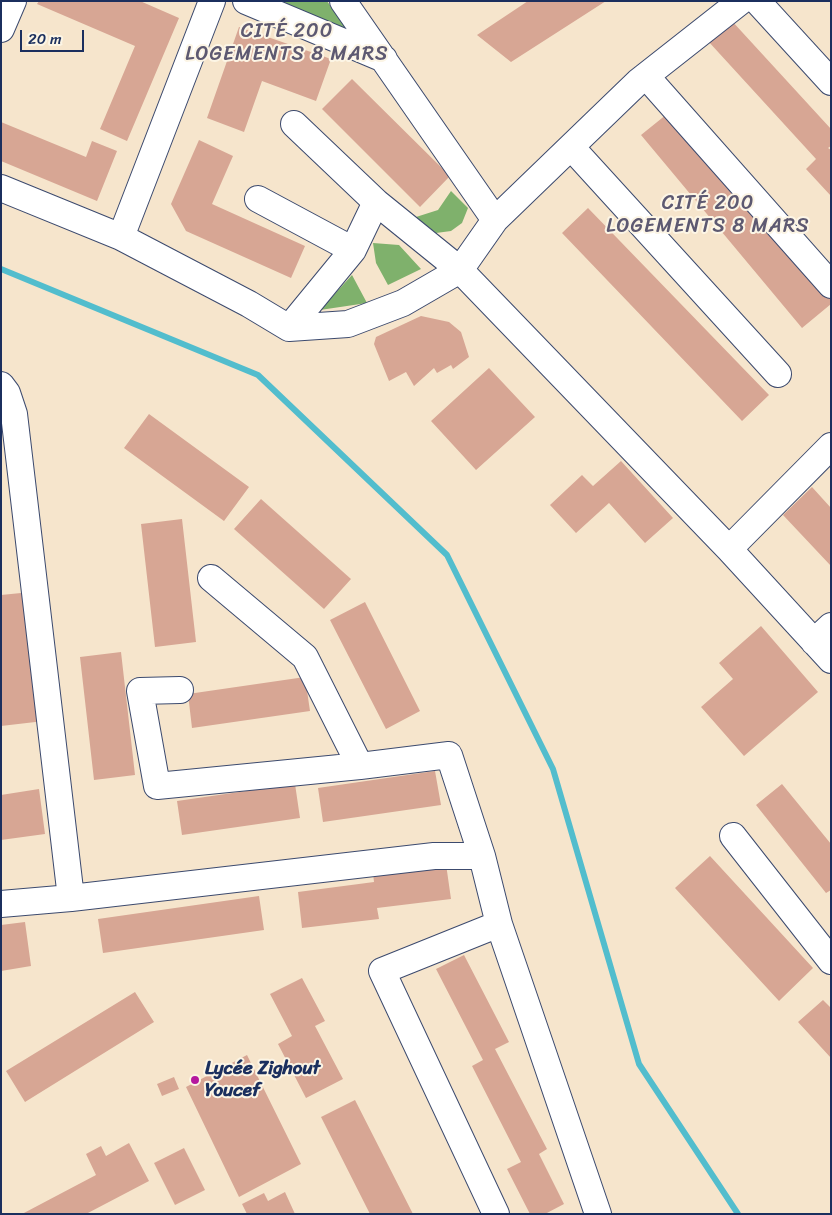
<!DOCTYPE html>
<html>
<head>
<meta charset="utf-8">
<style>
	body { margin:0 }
	#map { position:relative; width:832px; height:1215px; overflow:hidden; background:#f6e5cc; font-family:Sriracha,sans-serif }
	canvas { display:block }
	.frame { position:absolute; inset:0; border:2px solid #1b2f5e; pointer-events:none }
	.scale { position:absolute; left:20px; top:30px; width:64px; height:22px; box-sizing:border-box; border:2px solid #1b2f5e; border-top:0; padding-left:6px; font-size:15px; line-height:18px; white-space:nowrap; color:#1b2f5e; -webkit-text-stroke:4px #fcf5e5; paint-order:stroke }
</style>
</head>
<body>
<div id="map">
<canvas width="832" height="1215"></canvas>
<div class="frame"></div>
<div class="scale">20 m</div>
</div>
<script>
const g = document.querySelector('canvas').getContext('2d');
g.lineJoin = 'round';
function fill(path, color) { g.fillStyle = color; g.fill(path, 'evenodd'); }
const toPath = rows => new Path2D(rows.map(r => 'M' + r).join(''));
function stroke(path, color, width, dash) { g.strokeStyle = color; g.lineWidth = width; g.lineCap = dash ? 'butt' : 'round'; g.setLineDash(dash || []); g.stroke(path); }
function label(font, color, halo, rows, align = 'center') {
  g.font = font + ' Sriracha,sans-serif'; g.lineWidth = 4; g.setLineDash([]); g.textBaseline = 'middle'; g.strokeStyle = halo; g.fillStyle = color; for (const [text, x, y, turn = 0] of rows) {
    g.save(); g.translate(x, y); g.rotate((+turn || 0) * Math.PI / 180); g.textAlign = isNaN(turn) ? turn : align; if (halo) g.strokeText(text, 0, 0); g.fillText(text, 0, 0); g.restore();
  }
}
fill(toPath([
	[268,1,327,1,347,30],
	[451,191,468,208,462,223,451,231,436,233,416,217,438,210],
	[373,243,399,245,421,269,388,285,376,263],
	[352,275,367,303,320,310]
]), '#7fb16c');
stroke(toPath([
	[1,269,258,375,447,555,553,769,639,1064,738,1214]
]), '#52bdcd', 6);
fill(toPath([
	[39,1,140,1,179,18,127,141,100,129,135,46,37,4],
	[528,1,606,1,511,62,477,35],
	[731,20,831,129,831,146,828,148,831,150,831,196,806,169,816,159,708,41],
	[239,27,331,59,316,101,262,81,244,132,207,118],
	[352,79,450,176,420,207,322,109],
	[672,110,831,300,831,304,802,328,641,135],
	[1,122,86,157,92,141,117,151,97,201,1,161],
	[199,140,233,156,212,204,305,246,291,278,186,231,171,204],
	[588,208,769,395,742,421,562,233],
	[421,316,449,322,461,332,469,357,453,369,451,365,437,373,434,368,414,386,406,372,389,381,374,344,376,337],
	[489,368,535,417,476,470,431,421],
	[149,414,249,487,224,521,124,448],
	[621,461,673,518,645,543,609,503,576,533,550,505,582,475,593,486],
	[812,487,831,508,831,566,783,515],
	[261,499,351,579,324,609,234,529],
	[182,519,196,642,155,647,141,524],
	[31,592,44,721,1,726,1,595],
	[365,602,420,711,386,729,330,620],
	[761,626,818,692,744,756,701,707,733,679,719,663],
	[121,652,135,775,94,780,80,657],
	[305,677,310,711,192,728,188,694],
	[435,771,441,805,323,822,318,788],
	[295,784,300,818,182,835,177,801],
	[782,784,831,844,831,890,826,893,756,805],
	[39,789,45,834,1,840,1,795],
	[710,856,813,968,779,1001,675,888],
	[446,864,451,899,377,908,379,919,302,928,298,892,374,882,373,873],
	[259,896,264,930,103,953,98,919],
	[25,922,31,966,1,971,1,925],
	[464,955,509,1042,495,1049,547,1149,539,1154,564,1204,545,1214,530,1214,507,1169,521,1162,472,1066,483,1060,436,969],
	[302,978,325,1021,315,1026,343,1079,306,1098,278,1044,292,1036,270,994],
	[135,992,154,1022,25,1102,6,1071],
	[823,1000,831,1008,831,1058,798,1022],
	[247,1055,301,1164,239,1197,186,1087],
	[174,1077,179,1089,162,1096,157,1084],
	[355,1100,413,1214,370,1214,321,1117],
	[129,1143,149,1181,86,1214,22,1214,96,1175,86,1154,101,1146,106,1156],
	[184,1148,205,1190,175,1205,154,1163],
	[285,1192,295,1214,247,1214,242,1204,264,1193,268,1201]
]), '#d7a694');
const minor = toPath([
	[246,1,384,59],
	[343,1,495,220],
	[741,1,638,82,495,220,460,270,729,549,831,660],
	[757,1,831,82],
	[1,29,13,1],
	[646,76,831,285],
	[294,124,376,202],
	[571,147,778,374],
	[1,188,121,237,249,304,289,328,348,324,403,303,460,270,376,202,353,250,289,328],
	[258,199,353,250],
	[121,237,212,1],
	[1,385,7,393,14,414,71,898],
	[729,549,831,446],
	[211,578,305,657,360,766],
	[814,642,831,626],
	[180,690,140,691,157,786,360,766,449,755,482,856],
	[733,836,831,961],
	[1,904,71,898,434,856,482,856,499,924,598,1214],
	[496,1214,382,971,499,924]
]);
stroke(minor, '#3c4a6e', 28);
stroke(minor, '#fff', 26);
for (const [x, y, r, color] of [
	[195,1080,5,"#b5179e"]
]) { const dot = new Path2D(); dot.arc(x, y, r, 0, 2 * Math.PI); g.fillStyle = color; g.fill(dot); stroke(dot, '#fcf5e5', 2); }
label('bold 19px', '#1b2f5e', '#fcf5e5', [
	["Lycée Zighout",205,1069],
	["Youcef",205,1091]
], 'left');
g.letterSpacing = '1px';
label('20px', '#5d5971', '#fcf5e5', [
	["CITÉ 200",287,32],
	["LOGEMENTS 8 MARS",287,55],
	["CITÉ 200",708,204],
	["LOGEMENTS 8 MARS",708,227]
]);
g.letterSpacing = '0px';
</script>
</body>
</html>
